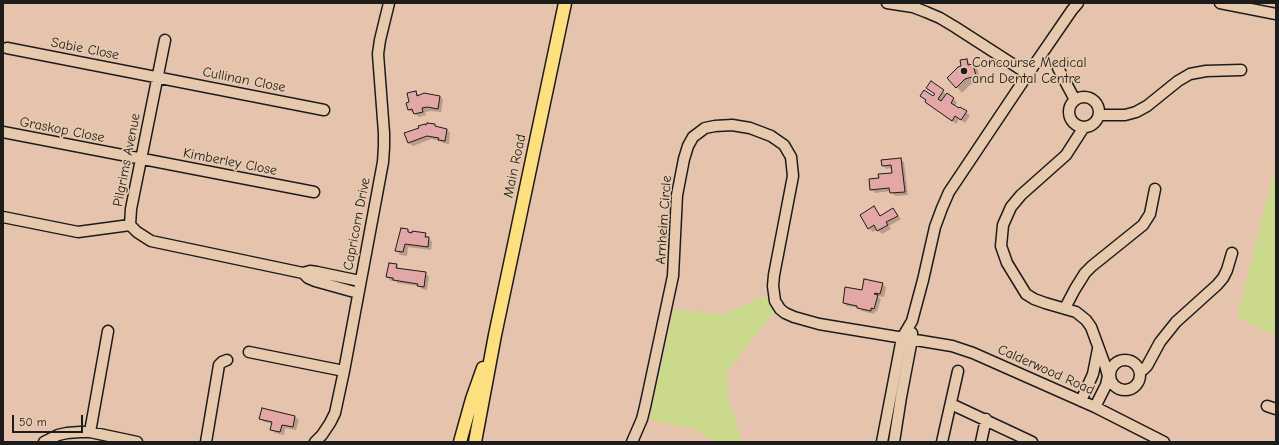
<!DOCTYPE html>
<html>
<head>
<meta charset="utf-8">
<style>
	body { margin:0 }
	#map { position:relative; width:1279px; height:445px; overflow:hidden; background:#e6c3ac; font-family:"Comic Neue",sans-serif }
	canvas { display:block }
	.frame { position:absolute; inset:0; border:4px solid #1c1c1c; pointer-events:none }
	.scale { position:absolute; left:12px; top:415px; width:71px; height:18px; box-sizing:border-box; border:2px solid #1c1c1c; border-top:0; padding-left:5px; font-size:12px; line-height:14px; white-space:nowrap; color:#1c1c1c; -webkit-text-stroke:3px #e7caae; paint-order:stroke }
</style>
</head>
<body>
<div id="map">
<canvas width="1279" height="445"></canvas>
<div class="frame"></div>
<div class="scale">50 m</div>
</div>
<script>
const g = document.querySelector('canvas').getContext('2d');
g.lineJoin = 'round';
function fill(path, color) { g.fillStyle = color; g.fill(path, 'evenodd'); }
const toPath = rows => new Path2D(rows.map(r => 'M' + r).join(''));
function stroke(path, color, width, dash) { g.strokeStyle = color; g.lineWidth = width; g.lineCap = dash ? 'butt' : 'round'; g.setLineDash(dash || []); g.stroke(path); }
function label(font, color, halo, rows, align = 'center') {
  g.font = font + ' "Comic Neue",sans-serif'; g.lineWidth = 3.5; g.setLineDash([]); g.textBaseline = 'middle'; g.strokeStyle = halo; g.fillStyle = color; for (const [text, x, y, turn = 0] of rows) {
    g.save(); g.translate(x, y); g.rotate((+turn || 0) * Math.PI / 180); g.textAlign = isNaN(turn) ? turn : align; if (halo) g.strokeText(text, 0, 0); g.fillText(text, 0, 0); g.restore();
  }
}
fill(toPath([
	[1276,162,1276,336,1237,317],
	[765,295,775,311,727,372,728,397,742,442,713,442,698,430,649,420,674,309,722,315]
]), '#cbd98c');
fill(toPath([
	[966,60,978,70,981,82,971,84,962,93,957,87,962,67],
	[931,83,957,102,954,107,966,112,970,116,965,123,959,119,956,124,926,102,927,101,921,96,933,98,936,94,927,88],
	[416,92,420,96,440,96,443,100,441,112,431,111,425,112,426,115,419,117,414,113,413,113,409,110,410,103],
	[425,125,434,125,437,127,447,129,450,133,449,144,443,143,440,141,431,139,413,146,409,143,406,134,420,128],
	[900,159,904,162,908,195,895,196,891,191,875,193,871,189,880,179,893,174,892,168,886,169,883,165],
	[893,209,901,219,889,226,891,229,882,234,877,229,873,232,869,228,880,217],
	[408,230,413,235,425,234,432,242,431,250,408,247,407,256,400,255,397,251],
	[396,265,400,269,425,273,429,277,427,290,422,289,419,286,397,283,396,281,391,281,387,277],
	[882,284,886,287,884,297,877,296,881,299,877,312,875,311,874,314,862,311,859,308,847,306,844,303,863,292],
	[295,417,299,420,296,430,285,428,284,435,275,433,271,429,273,424,264,422,260,419]
]), '#0003');
const building = toPath([
	[967,59,968,65,973,64,976,76,965,79,956,88,947,78,958,67,961,66,960,60,967,59],
	[931,81,944,90,938,99,941,101,947,93,954,98,951,103,959,108,960,107,967,111,961,120,955,116,952,121,925,102,926,100,920,96,924,90,933,96,935,94,926,88,931,81],
	[416,91,417,96,424,93,440,96,438,109,427,107,422,108,423,112,414,114,412,109,408,110,406,103,409,102,407,93,416,91],
	[427,123,435,124,435,126,447,129,445,141,438,140,439,138,427,136,408,143,404,133,419,128,418,126,425,124,425,125,427,124,427,123],
	[901,158,905,192,890,193,889,188,870,190,869,179,879,178,878,174,892,173,891,165,882,166,881,160,901,158],
	[874,206,880,216,893,208,898,216,886,222,888,225,877,231,874,225,868,229,860,215,874,206],
	[401,228,408,229,408,232,412,233,412,231,426,233,425,237,429,237,428,247,405,244,403,252,395,251,401,228],
	[389,263,397,264,396,268,426,272,424,287,417,286,418,284,393,280,393,278,386,277,389,263],
	[864,279,883,283,880,294,875,293,874,294,878,295,874,309,871,308,871,311,857,308,857,306,843,303,845,287,862,290,864,279],
	[262,408,295,416,293,427,282,425,280,432,270,430,272,422,259,419,262,408]
]);
fill(building, '#e2a7a6');
stroke(building, '#1c1c1c', 1);
const minor = toPath([
	[887,3,913,7,926,12,940,18,955,27,1028,74],
	[1220,3,1276,14],
	[165,40,131,209,130,225,137,232,151,241,303,273,310,271,317,272,360,281],
	[7,48,324,110],
	[1058,68,1075,100],
	'1069 112a15 15 0 1 1 30 0a15 15 0 1 1-30 0Z',
	[1099,115,1125,115,1136,112,1147,106,1178,81,1190,74,1206,71,1241,70],
	[1084,127,1066,155,1021,195,1011,207,1003,225,1001,246,1007,263,1026,294,1034,299,1045,303,1076,312,1086,320,1091,327,1105,365,1108,376,1106,385,1095,407],
	[3,132,314,192],
	[3,217,78,232,130,225],
	[303,273,308,278,315,281,358,293],
	[1065,308,1075,289,1085,273,1092,266,1143,225,1150,214,1155,189],
	[249,352,344,371],
	'1110 375a15 15 0 1 1 30 0a15 15 0 1 1-30 0Z',
	[1140,372,1144,369,1147,366,1160,342,1176,322,1217,285,1223,278,1227,270,1232,253],
	[1081,401,1093,374,1098,349],
	[951,404,1032,442],
	[1267,406,1276,409],
	[90,432,108,331],
	[44,442,58,435,67,433,80,432,90,432,137,442],
	[206,442,219,365,222,362,227,360],
	[315,442,322,435,330,423,335,413,344,371,383,162,384,147,384,133,378,54,380,40,389,3],
	[632,442,642,419,645,407,673,276,677,195,684,159,688,146,693,137,705,128,715,126,732,125,750,128,771,136,784,145,791,157,793,176,774,275,773,286,775,301,780,309,785,313,794,317,819,324,952,346,973,353,1095,407,1164,442],
	[882,442,902,338,912,321,923,280,935,227,942,208,949,192,1028,74,1072,10,1078,3],
	[894,442,901,397,912,339,912,333],
	[942,442,958,371],
	[981,442,986,419]
]);
const major = toPath([
	[460,442,472,399,483,368],
	[475,442,495,335,565,3]
]);
stroke(minor, '#1c1c1c', 13);
stroke(major, '#1c1c1c', 15);
stroke(minor, '#e7caae', 10);
stroke(major, '#fedf80', 12);
for (const [x, y, r, color] of [
	[964,71,4,"#1c1c1c"]
]) { const dot = new Path2D(); dot.arc(x, y, r, 0, 2 * Math.PI); g.fillStyle = color; g.fill(dot); stroke(dot, '#e7caae', 1.5); }
label('14px', '#1c1c1c', '#e7caae', [
	["Sabie Close",85,49,11],
	["Cullinan Close",244,80,11],
	["Graskop Close",62,130,11],
	["Pilgrims Avenue",127,160,-79],
	["Kimberley Close",230,162,11],
	["Main Road",515,166,-78],
	["Arnheim Circle",664,220,-86],
	["Capricorn Drive",357,224,-79],
	["Calderwood Road",1046,370,24]
]);
label('14px', '#1c1c1c', '#e7caae', [
	["Concourse Medical",972,63],
	["and Dental Centre",972,79]
], 'left');
</script>
</body>
</html>
